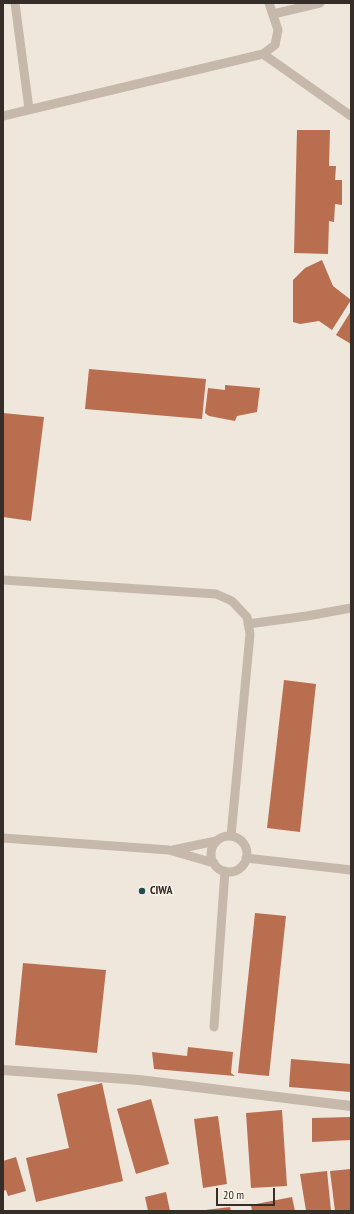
<!DOCTYPE html>
<html>
<head>
<meta charset="utf-8">
<style>
	body { margin:0 }
	#map { position:relative; width:354px; height:1214px; overflow:hidden; background:#efe7dc; font-family:"PT Sans Narrow",sans-serif }
	canvas { display:block }
	.frame { position:absolute; inset:0; border:4px solid #342d28; pointer-events:none }
	.scale { position:absolute; left:216px; top:1188px; width:59px; height:18px; box-sizing:border-box; border:2px solid #342d28; border-top:0; padding-left:5px; font-size:12px; line-height:14px; white-space:nowrap; color:#342d28; -webkit-text-stroke:3px #f8f1e8; paint-order:stroke }
</style>
</head>
<body>
<div id="map">
<canvas width="354" height="1214"></canvas>
<div class="frame"></div>
<div class="scale">20 m</div>
</div>
<script>
const g = document.querySelector('canvas').getContext('2d');
g.lineJoin = 'round';
function fill(path, color) { g.fillStyle = color; g.fill(path, 'evenodd'); }
const toPath = rows => new Path2D(rows.map(r => 'M' + r).join(''));
function stroke(path, color, width, dash) { g.strokeStyle = color; g.lineWidth = width; g.lineCap = dash ? 'butt' : 'round'; g.setLineDash(dash || []); g.stroke(path); }
function label(font, color, halo, rows, align = 'center') {
  g.font = font + ' "PT Sans Narrow",sans-serif'; g.lineWidth = 3.5; g.setLineDash([]); g.textBaseline = 'middle'; g.strokeStyle = halo; g.fillStyle = color; for (const [text, x, y, turn = 0] of rows) {
    g.save(); g.translate(x, y); g.rotate((+turn || 0) * Math.PI / 180); g.textAlign = isNaN(turn) ? turn : align; if (halo) g.strokeText(text, 0, 0); g.fillText(text, 0, 0); g.restore();
  }
}
fill(toPath([
	[297,130,330,130,329,166,336,166,335,180,342,180,342,205,335,204,334,222,329,221,328,254,294,253],
	[322,260,333,286,351,300,332,330,319,321,300,324,293,322,293,280,305,268],
	[351,311,351,344,336,335],
	[89,369,206,379,202,419,85,409],
	[225,385,260,388,257,412,237,416,235,421,209,416,205,413,208,388,225,390],
	[3,413,44,417,31,521,3,517],
	[284,680,316,684,300,832,267,828],
	[255,913,286,916,269,1076,238,1073],
	[23,963,106,970,97,1053,15,1045],
	[188,1047,233,1052,231,1073,235,1076,154,1069,152,1052,187,1056],
	[291,1059,351,1064,351,1092,289,1087],
	[102,1083,123,1181,36,1202,26,1158,69,1148,57,1094],
	[151,1099,169,1164,136,1174,117,1109],
	[282,1110,287,1186,251,1188,246,1113],
	[218,1116,227,1184,203,1188,194,1119],
	[351,1117,351,1140,312,1142,312,1118],
	[16,1157,26,1191,8,1196,6,1190,3,1191,3,1161],
	[351,1169,351,1211,335,1211,330,1171],
	[327,1171,331,1211,306,1211,300,1174],
	[166,1192,170,1211,148,1211,145,1197],
	[292,1197,295,1211,252,1211,251,1205],
	[230,1207,231,1211,205,1211,205,1210]
]), '#ba6e50');
stroke(toPath([
	[15,3,29,109],
	[273,14,320,3],
	[263,54,351,116],
	[3,116,263,54,275,45,278,30,269,3],
	[3,580,216,594,232,601,247,617,250,634,231,836],
	[248,624,307,616,351,608],
	'211 854a18 18 0 1 1 36 0a18 18 0 1 1-36 0Z',
	[3,838,169,850,214,863],
	[173,850,216,841],
	[246,858,351,870],
	[214,1027,225,871]
]), '#c6b8aa', 9);
stroke(toPath([
	[3,1070,139,1080,351,1106]
]), '#c6b8aa', 10);
for (const [x, y, r, color] of [
	[142,891,4,"#224c52"]
]) { const dot = new Path2D(); dot.arc(x, y, r, 0, 2 * Math.PI); g.fillStyle = color; g.fill(dot); stroke(dot, '#f8f1e8', 1.5); }
label('bold 12px', '#342d28', '#f8f1e8', [
	["CIWA",150,891]
], 'left');
</script>
</body>
</html>
